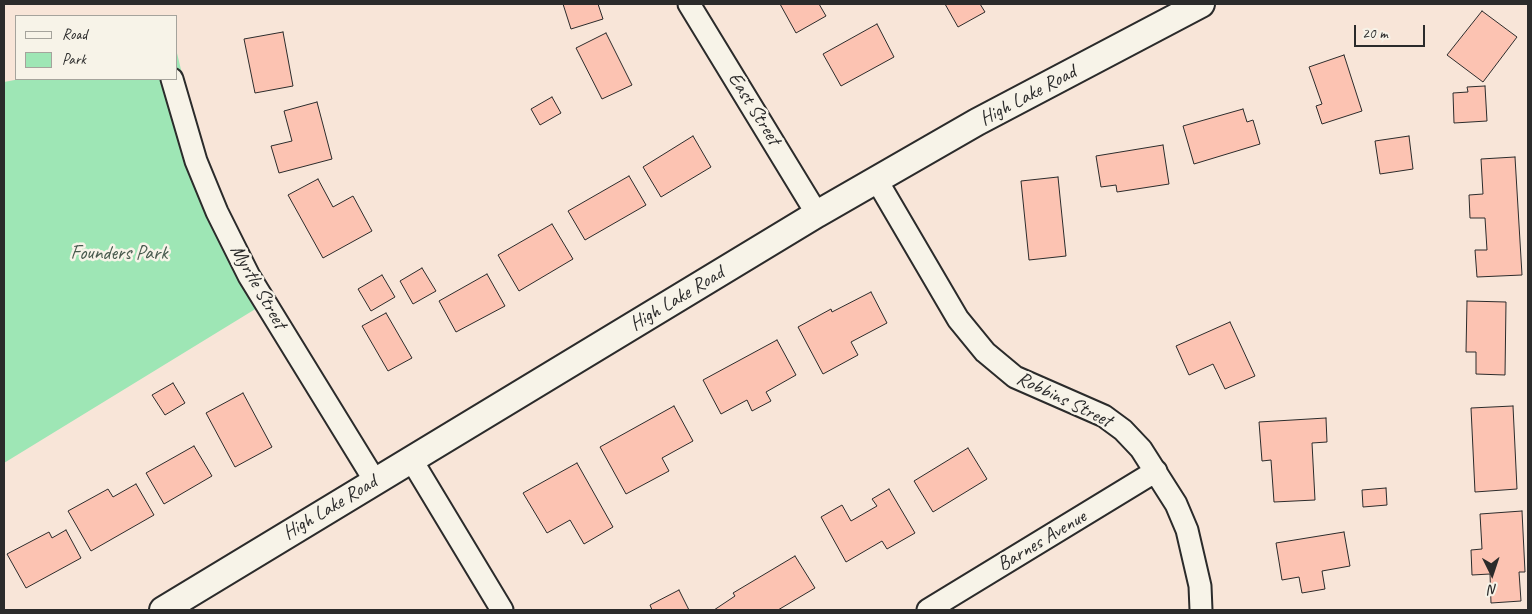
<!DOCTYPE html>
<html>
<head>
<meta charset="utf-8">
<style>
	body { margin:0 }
	#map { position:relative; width:1532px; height:614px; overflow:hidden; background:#f8e5d8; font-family:Caveat,sans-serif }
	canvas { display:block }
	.frame { position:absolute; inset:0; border:5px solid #2b2b2b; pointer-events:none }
	.legend { position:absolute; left:15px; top:15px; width:162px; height:65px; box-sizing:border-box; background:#f7f3e8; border:1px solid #a5a39c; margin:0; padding:6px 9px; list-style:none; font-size:15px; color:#2b2b2b }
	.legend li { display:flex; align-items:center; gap:10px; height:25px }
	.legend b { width:25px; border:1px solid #a5a39c }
	.north { position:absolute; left:1467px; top:549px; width:50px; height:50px; -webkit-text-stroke:4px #f7f3e8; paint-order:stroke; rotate:176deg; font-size:14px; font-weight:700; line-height:20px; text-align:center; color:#2b2b2b }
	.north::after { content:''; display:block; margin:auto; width:18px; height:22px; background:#2b2b2b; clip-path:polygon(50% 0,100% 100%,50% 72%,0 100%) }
	.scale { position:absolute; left:1354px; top:25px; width:71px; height:22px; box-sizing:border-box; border:2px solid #2b2b2b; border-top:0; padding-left:6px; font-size:15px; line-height:18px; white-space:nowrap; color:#2b2b2b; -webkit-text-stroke:4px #f7f3e8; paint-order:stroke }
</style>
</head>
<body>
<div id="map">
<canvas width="1532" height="614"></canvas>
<div class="frame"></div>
<ul class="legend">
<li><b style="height:6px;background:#f7f3e8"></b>Road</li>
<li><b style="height:14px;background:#9ee6b5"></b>Park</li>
</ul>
<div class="north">N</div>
<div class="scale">20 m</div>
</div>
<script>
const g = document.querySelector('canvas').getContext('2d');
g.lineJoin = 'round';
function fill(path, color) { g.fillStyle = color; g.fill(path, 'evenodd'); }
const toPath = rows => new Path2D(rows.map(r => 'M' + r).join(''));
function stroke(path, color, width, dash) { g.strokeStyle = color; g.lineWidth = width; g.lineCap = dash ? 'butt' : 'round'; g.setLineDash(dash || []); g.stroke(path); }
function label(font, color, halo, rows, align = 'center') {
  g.font = font + ' Caveat,sans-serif'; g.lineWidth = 5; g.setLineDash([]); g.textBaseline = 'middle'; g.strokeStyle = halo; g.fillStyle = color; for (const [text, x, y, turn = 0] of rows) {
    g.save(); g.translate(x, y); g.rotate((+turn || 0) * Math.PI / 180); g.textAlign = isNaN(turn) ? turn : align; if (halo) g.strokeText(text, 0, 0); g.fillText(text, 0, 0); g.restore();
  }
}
fill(toPath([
	[176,49,194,123,222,203,275,297,4,463,4,82,20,79,176,79]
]), '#9ee6b5');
const building = toPath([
	[563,4,598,4,603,19,571,29,563,4],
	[780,4,819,4,826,16,796,33,780,4],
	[945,4,980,4,985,12,958,27,945,4],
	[1482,11,1517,37,1483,82,1447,55,1482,11],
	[877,24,894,57,841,86,823,54,877,24],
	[283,32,293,86,255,93,244,39,283,32],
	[606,33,632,85,602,99,576,48,606,33],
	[1344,55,1362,111,1322,124,1316,106,1322,104,1309,67,1344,55],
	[1485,86,1487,121,1454,123,1453,93,1468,92,1467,87,1485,86],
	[552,97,561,113,540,125,531,109,552,97],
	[317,102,332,159,279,173,271,146,292,141,284,111,317,102],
	[1243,109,1247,122,1253,120,1260,144,1194,164,1183,126,1243,109],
	[693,136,711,167,661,197,643,167,693,136],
	[1409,136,1413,169,1380,174,1375,141,1409,136],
	[1163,145,1169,184,1117,192,1116,185,1101,187,1096,156,1163,145],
	[1515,157,1522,275,1477,277,1475,250,1487,250,1485,218,1470,218,1469,195,1483,194,1481,159,1515,157],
	[629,176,646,205,585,240,568,211,629,176],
	[1058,177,1066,256,1029,260,1021,181,1058,177],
	[318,179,333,207,353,196,372,231,323,258,288,195,318,179],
	[552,224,573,259,519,291,498,255,552,224],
	[422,268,436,291,413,304,400,281,422,268],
	[487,274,505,306,456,332,439,301,487,274],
	[382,275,395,297,371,311,358,289,382,275],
	[871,292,887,323,851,342,858,355,823,374,798,327,831,309,832,312,871,292],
	[1467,301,1506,302,1505,375,1476,374,1476,352,1466,352,1467,301],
	[386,313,412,358,388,371,362,326,386,313],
	[1230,322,1255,376,1225,389,1213,364,1189,375,1176,346,1230,322],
	[777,340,796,375,766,392,771,401,752,411,747,400,721,414,703,380,777,340],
	[173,383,185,403,165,415,152,395,173,383],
	[243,393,272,447,235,467,206,413,243,393],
	[674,406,693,441,662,458,669,471,626,494,600,447,674,406],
	[1513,406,1517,489,1475,492,1471,408,1513,406],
	[1326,418,1327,442,1312,443,1315,500,1274,502,1271,460,1262,461,1259,422,1326,418],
	[194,446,212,476,164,504,146,473,194,446],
	[968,448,987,479,933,512,914,481,968,448],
	[577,463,613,527,584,544,570,520,547,533,523,493,577,463],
	[136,484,154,515,91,551,68,511,108,489,113,497,136,484],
	[1386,488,1387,505,1363,507,1362,490,1386,488],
	[889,489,915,533,887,549,882,541,846,562,821,517,842,505,851,521,877,506,872,499,889,489],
	[1522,511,1525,572,1519,572,1521,601,1491,603,1490,574,1472,575,1471,550,1482,549,1480,514,1522,511],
	[66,530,81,558,26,588,7,554,49,532,52,538,66,530],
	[1344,532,1350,566,1322,571,1325,589,1302,593,1299,577,1282,580,1276,543,1344,532],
	[795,556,815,588,778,610,714,610,735,596,733,593,795,556],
	[679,590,689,610,652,610,650,605,679,590]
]);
fill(building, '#fcc3b2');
stroke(building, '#2b2b2b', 1);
const minor = toPath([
	[689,4,817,214],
	[172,79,196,161,217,212,249,276,375,481],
	[876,179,958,319,985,352,1015,377,1104,416,1123,430,1141,449,1176,504,1187,530,1200,586,1201,610],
	[411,459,502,610],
	[928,610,1156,471]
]);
const tertiary = toPath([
	[163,610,817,214,977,122,1201,4]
]);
stroke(minor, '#2b2b2b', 25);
stroke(tertiary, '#2b2b2b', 30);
stroke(minor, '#f7f3e8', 21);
stroke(tertiary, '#f7f3e8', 26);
label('20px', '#2b2b2b', '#f7f3e8', [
	["High Lake Road",1028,96,-28],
	["East Street",754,109,58],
	["Myrtle Street",258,287,60],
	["High Lake Road",677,299,-31],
	["Robbins Street",1064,400,26],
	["High Lake Road",330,508,-31],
	["Barnes Avenue",1042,541,-31]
]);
label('20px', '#485a4e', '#f7f3e8', [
	["Founders Park",119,254]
]);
</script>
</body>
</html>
